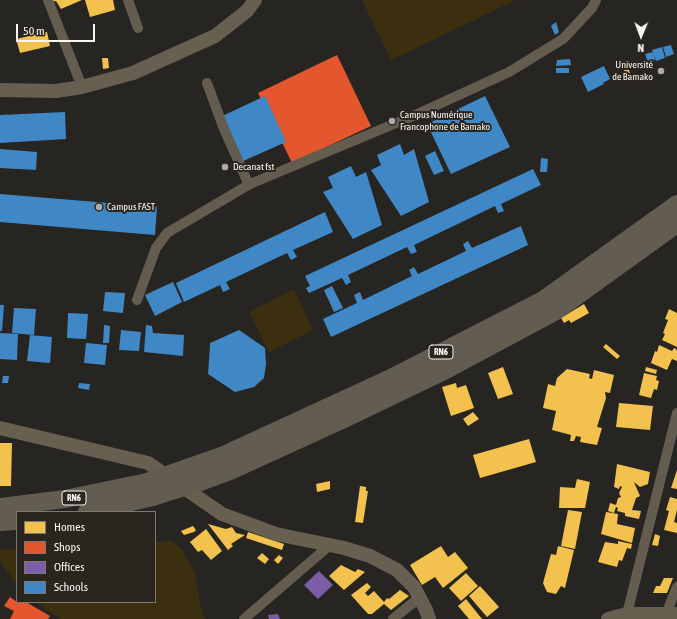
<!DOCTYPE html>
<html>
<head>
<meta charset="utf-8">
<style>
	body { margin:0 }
	#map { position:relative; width:677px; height:619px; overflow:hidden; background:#272522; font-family:"Asap Condensed",sans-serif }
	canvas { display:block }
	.legend { position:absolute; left:16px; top:511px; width:140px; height:92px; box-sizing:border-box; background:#2a261f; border:1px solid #7c7973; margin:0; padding:5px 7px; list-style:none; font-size:12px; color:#f7f5f0 }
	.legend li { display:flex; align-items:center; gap:8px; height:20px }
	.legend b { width:20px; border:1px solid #7c7973 }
	.north { position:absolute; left:621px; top:16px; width:40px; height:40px; -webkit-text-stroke:3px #2a261f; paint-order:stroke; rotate:181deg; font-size:11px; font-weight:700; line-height:16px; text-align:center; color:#f7f5f0 }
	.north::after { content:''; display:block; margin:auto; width:14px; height:18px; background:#f7f5f0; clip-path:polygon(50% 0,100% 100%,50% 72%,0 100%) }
	.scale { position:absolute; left:16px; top:24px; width:79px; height:18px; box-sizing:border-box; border:2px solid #f7f5f0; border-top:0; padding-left:5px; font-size:12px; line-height:14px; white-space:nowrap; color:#f7f5f0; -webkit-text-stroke:3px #2a261f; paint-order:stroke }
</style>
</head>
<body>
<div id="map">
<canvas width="677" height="619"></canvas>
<ul class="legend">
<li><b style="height:11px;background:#f2c14e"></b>Homes</li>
<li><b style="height:11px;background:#e4572e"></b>Shops</li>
<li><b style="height:11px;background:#7b5ea7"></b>Offices</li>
<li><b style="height:11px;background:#3f88c5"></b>Schools</li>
</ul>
<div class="north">N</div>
<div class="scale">50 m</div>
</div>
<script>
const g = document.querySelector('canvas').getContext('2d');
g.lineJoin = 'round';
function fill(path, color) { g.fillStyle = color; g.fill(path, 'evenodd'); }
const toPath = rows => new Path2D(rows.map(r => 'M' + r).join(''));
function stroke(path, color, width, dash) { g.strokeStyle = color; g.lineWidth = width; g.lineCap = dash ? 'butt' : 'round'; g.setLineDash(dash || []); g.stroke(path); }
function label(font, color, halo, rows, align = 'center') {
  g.font = font + ' "Asap Condensed",sans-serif'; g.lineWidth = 4; g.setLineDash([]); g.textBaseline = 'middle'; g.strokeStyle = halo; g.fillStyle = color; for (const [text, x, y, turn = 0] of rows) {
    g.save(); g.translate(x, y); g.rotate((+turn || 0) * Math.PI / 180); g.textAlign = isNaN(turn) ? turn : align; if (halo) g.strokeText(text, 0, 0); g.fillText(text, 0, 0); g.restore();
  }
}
fill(toPath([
	[362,0,516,0,391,60],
	[294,289,313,330,269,352,249,312],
	[170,540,181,548,194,571,202,613,205,619,61,619,35,602,155,602,155,543],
	[0,549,17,549,17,585,0,561]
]), '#3c2f0f');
fill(toPath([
	[52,0,82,0,61,9,56,1,52,2],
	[85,0,113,0,115,10,90,17],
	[47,32,50,46,20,53,16,39],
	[102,58,108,58,109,68,103,69],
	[625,61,630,73,626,75,621,63],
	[584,304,589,313,571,323,569,320,564,323,561,318],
	[669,309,677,313,677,347,662,340,665,334,663,333,668,320,665,319],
	[606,344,620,356,617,359,603,347],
	[659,345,672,351,674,348,677,350,677,361,672,359,667,370,651,363,655,351,657,352],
	[503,367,513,394,498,399,488,373],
	[646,367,657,370,656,374,645,371],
	[567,369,590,374,589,378,592,379,594,370,614,375,610,393,605,392,606,398,597,427,602,428,597,445,580,442,581,437,576,436,574,441,570,441,571,435,552,430,556,411,543,408,548,384,555,386,557,378],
	[644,373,657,376,656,380,659,381,657,390,654,389,651,398,639,395],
	[456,383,457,388,466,385,474,408,451,416,442,387],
	[619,403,653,406,650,430,616,427],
	[473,412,479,419,468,426,463,419],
	[529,439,536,462,480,478,473,455],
	[0,443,12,443,11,486,0,486],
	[617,464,650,472,648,484,640,487,634,482,640,496,636,498,632,510,641,511,639,519,625,516,625,513,617,511,618,508,616,507,614,513,608,511,610,503,616,505,618,498,621,497,619,493,622,487,620,486,619,489,614,487],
	[677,470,677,489,671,488],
	[577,479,590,482,585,508,559,508,560,487,575,488],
	[330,481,330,489,317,492,316,484],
	[360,486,366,487,366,491,368,491,363,523,355,522],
	[670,497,677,499,677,510,674,522,677,523,677,533,664,530,669,511,666,510],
	[568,510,582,512,575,549,561,546],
	[606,512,618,514,617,524,635,528,632,543,601,534],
	[208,524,226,529,232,527,236,533,245,535,231,544,233,546,228,550],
	[193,526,196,530,194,532,184,535,181,531],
	[206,529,222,551,211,560,202,550,198,552,190,542],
	[248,532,284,544,282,550,246,538],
	[655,534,660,536,658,546,652,545],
	[618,541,632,544,631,549,627,548,622,561,619,560,617,567,598,562,605,542,618,544],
	[441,546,448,557,455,552,468,568,443,588,435,577,422,585,410,565],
	[558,546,574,550,565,588,561,586,556,594,547,592,543,583,551,554,556,555],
	[262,553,269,559,265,564,257,558],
	[279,555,283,558,278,564,274,560],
	[341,565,355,572,358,569,365,572,344,590,329,576],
	[466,573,478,586,461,601,449,588],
	[664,578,673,578,667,593,653,593,656,586,660,586],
	[367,583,371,587,365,593,368,596,374,591,384,602,387,598,389,599,400,590,409,596,391,610,384,604,372,614,368,614,351,595],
	[480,586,499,607,487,617,469,596],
	[466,599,482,619,469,619,458,606]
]), '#f2c14e');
fill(toPath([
	[337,55,371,126,292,163,258,93],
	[10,597,17,602,26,602,50,616,48,619,10,619,14,611,4,606]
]), '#e4572e');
fill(toPath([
	[319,571,333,585,318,599,304,585],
	[278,614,280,619,269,619,268,615]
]), '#7b5ea7');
fill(toPath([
	[556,22,559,32,555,35,551,26],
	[671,45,674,54,666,57,663,47],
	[662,47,665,58,656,61,652,50],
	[653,52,655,60,648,62,645,54],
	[570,59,571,65,556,66,557,60],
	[604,66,610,79,603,83,604,84,588,92,581,77],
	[556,68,569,68,569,73,556,73],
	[265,96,286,142,241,162,220,117],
	[485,96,510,147,451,174,427,124],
	[65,112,66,139,0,143,0,115],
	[400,144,404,155,414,149,429,202,401,216,371,170,381,165,377,155],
	[0,149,37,152,36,170,0,168],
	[435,151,444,171,434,175,425,156],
	[541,158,548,159,547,172,540,172],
	[351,166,356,177,366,172,382,225,353,239,323,192,333,188,328,177],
	[533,169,541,185,501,204,504,211,498,213,495,206,414,245,417,252,411,254,407,247,348,275,351,282,346,285,342,278,309,293,306,288,310,286,305,276],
	[0,194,157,207,155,235,0,222],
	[325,212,333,232,293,250,297,257,291,260,287,253,226,282,230,289,223,292,220,285,184,302,176,283],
	[521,226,528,245,331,337,323,319,357,303,354,295,360,292,363,300,412,276,409,270,414,267,418,274,466,251,463,244,468,241,472,248],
	[173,282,182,302,155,316,145,295],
	[332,286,343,308,334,312,324,290],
	[105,292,125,293,123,313,103,311],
	[0,305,4,305,2,331,0,331],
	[14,308,36,309,34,335,12,333],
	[68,313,88,314,86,339,67,338],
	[104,325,110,326,109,343,103,343],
	[146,325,152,326,153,333,184,335,183,356,144,352],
	[121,330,141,332,139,351,119,350],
	[239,330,265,348,266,364,264,378,254,387,235,392,208,374,210,346,210,343],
	[0,333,18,334,17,360,0,359],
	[30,335,52,337,50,363,27,361],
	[86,343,107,345,105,365,84,363],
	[3,376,9,376,8,383,2,383],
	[79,383,90,384,89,390,78,388]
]), '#3f88c5');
stroke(toPath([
	[48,0,82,87],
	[128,0,138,28],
	[207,83,224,129,249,185],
	[137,300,156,248,167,233,250,184,413,116,509,72,563,39,592,8,596,0],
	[627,614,677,413],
	[666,614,677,587],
	[244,619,330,545],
	[393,619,420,597]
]), '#645d4f', 10);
stroke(toPath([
	[0,90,56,91,82,87,133,73,215,36,247,11,255,0],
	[0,428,148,463,222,514,276,534,344,548,370,556,397,570,414,587,426,610,429,619],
	[608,619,627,614,677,614]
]), '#675f50', 14);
stroke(toPath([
	[187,468,224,455,389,379,543,300,677,204],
	[200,482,230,471,346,418,440,373,556,311,677,224],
	[0,507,65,499,147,482],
	[87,512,153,497],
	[0,522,17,521]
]), '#635c51', 18);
stroke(toPath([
	[147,482,187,468],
	[153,497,200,482]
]), '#635c51', 18);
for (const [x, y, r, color] of [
	[661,71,4,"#aeaca8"],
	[392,121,4,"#aeaca8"],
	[225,167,4,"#aeaca8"],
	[99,207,4,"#aeaca8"]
]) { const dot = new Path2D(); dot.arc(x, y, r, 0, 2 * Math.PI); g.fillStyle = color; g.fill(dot); stroke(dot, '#2a261f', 1.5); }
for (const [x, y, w] of [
	[441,352,24],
	[74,498,24]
]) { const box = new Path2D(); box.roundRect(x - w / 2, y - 7, w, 14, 3); g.fillStyle = '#2a261f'; g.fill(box); stroke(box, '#f7f5f0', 1); }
label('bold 9px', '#f7f5f0', null, [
	["RN6",441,352],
	["RN6",74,498]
]);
label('10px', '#f7f5f0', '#2a261f', [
	["Université",653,65,"right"],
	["de Bamako",653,77,"right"],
	["Campus Numérique",400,115],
	["Francophone de Bamako",400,127],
	["Decanat fst",233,167],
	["Campus FAST",107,207]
], 'left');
</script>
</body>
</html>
